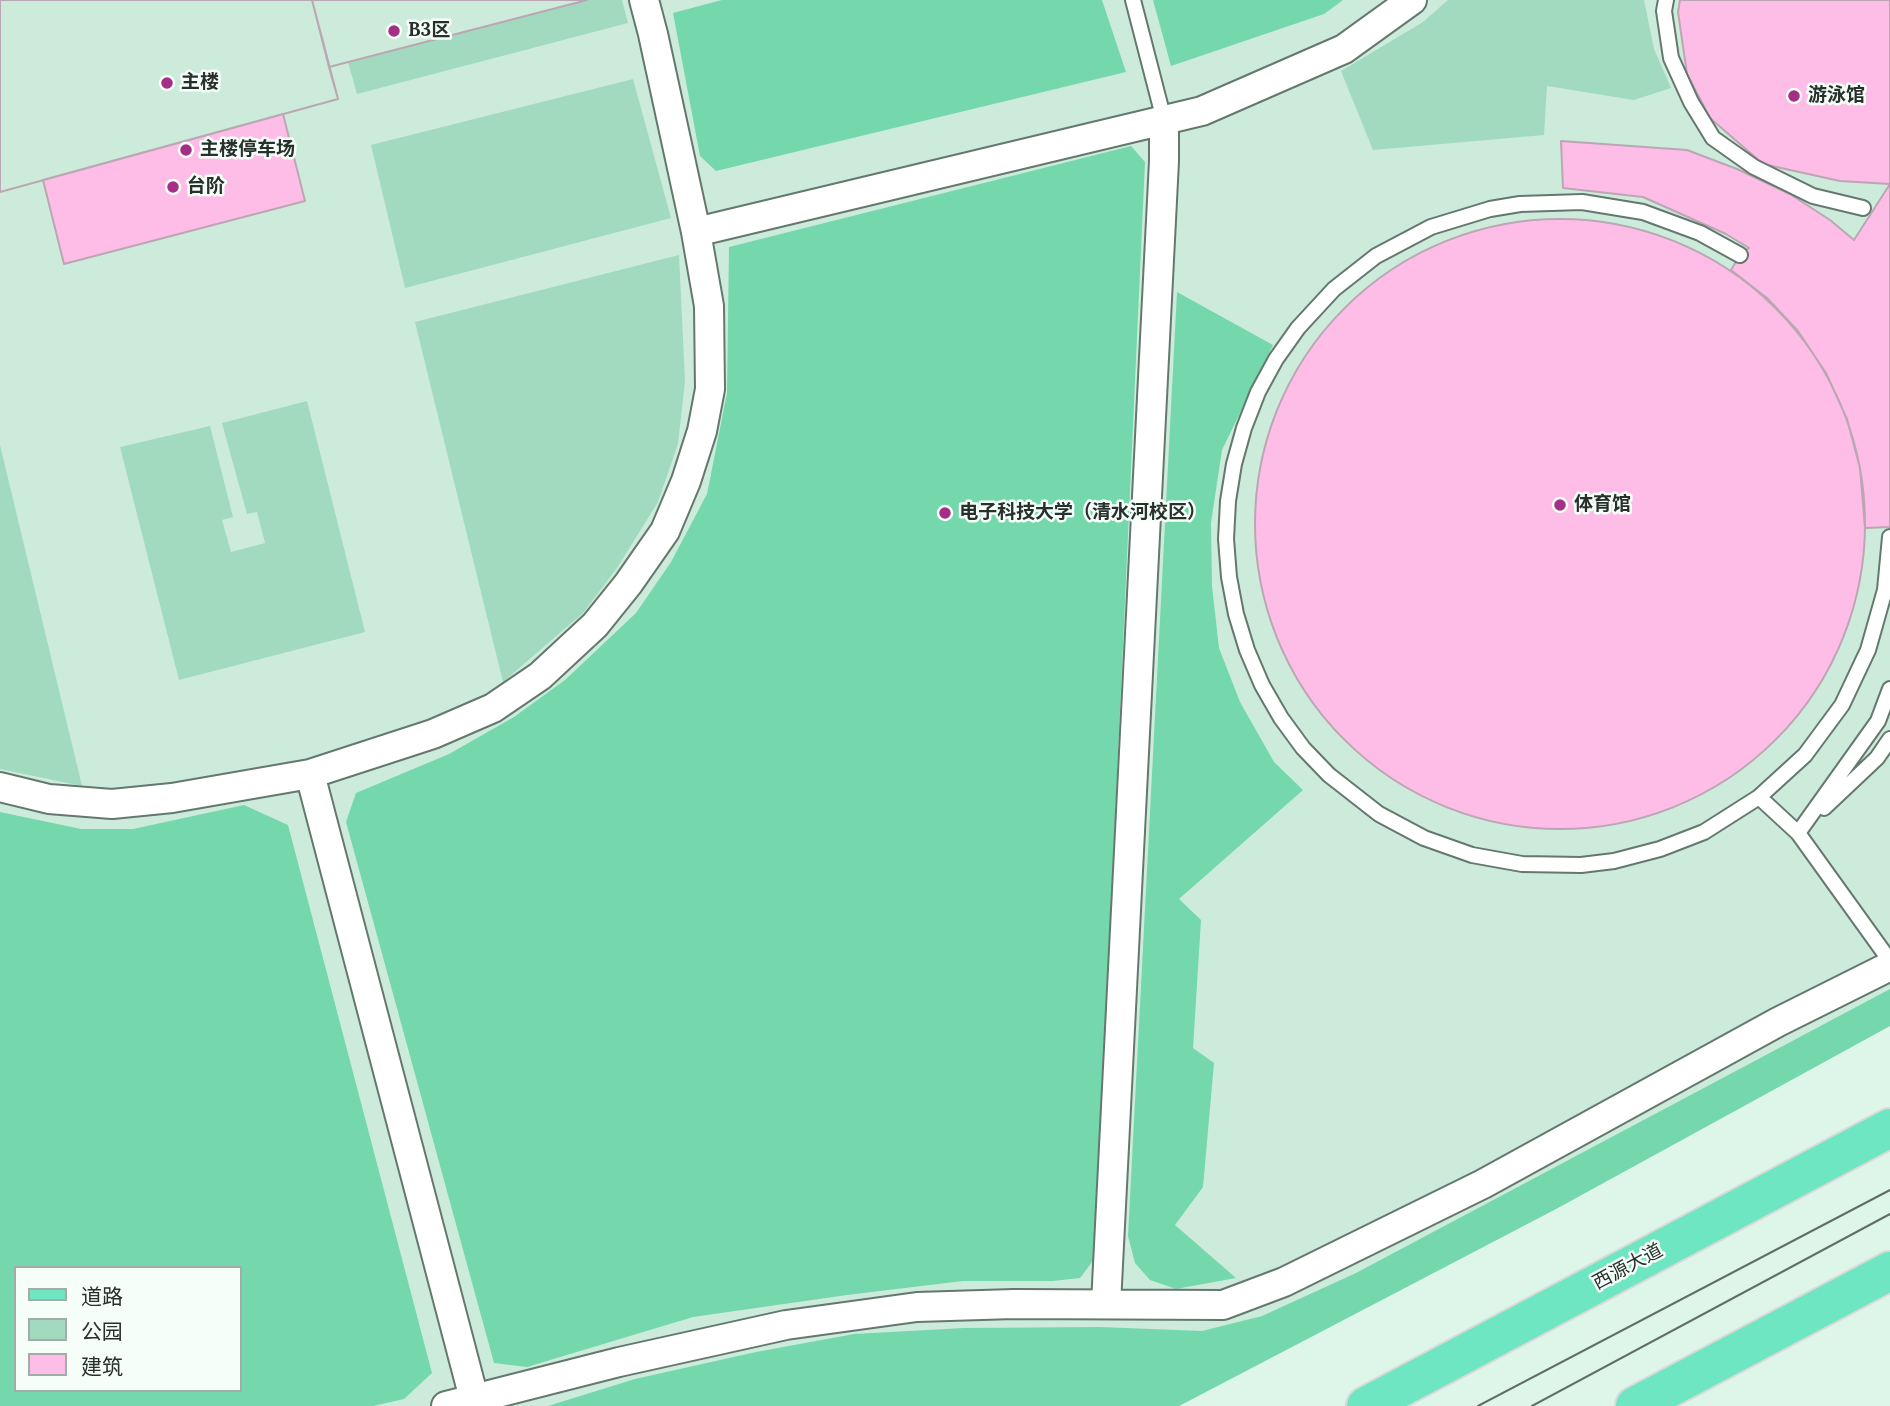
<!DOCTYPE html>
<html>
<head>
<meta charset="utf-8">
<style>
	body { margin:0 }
	#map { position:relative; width:1890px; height:1406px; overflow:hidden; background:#def5e9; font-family:Lora,"Noto Sans SC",serif }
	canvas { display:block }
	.legend { position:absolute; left:14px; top:1266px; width:228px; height:126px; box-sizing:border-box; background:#f5fef9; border:2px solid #a3aca7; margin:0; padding:9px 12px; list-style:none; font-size:21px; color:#27302b }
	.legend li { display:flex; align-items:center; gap:14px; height:35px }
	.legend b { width:35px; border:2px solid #a3aca7 }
</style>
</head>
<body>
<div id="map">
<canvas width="1890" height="1406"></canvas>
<ul class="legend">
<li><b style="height:9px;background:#6fe6c2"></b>道路</li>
<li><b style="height:19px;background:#a1dabf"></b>公园</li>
<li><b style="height:19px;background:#fdbde7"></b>建筑</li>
</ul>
</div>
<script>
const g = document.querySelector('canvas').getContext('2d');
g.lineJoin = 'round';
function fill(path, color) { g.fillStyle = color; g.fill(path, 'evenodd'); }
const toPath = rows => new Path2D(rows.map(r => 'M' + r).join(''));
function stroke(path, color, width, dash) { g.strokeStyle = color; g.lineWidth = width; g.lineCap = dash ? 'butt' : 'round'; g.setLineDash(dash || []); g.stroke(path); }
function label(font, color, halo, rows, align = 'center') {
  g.font = font + ' Lora,"Noto Sans SC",serif'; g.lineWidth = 5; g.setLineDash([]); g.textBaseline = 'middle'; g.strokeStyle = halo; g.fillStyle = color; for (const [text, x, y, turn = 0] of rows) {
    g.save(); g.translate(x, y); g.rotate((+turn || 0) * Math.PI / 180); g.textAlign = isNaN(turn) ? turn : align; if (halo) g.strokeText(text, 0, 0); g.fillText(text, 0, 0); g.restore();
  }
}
fill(toPath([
	[0,0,1890,0,1890,1026,1556,1209,1179,1406,0,1406],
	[16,1268,240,1268,240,1390,16,1390]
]), '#cdebdb');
fill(toPath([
	[587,0,622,0,628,23,357,94,348,62],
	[1448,0,1644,0,1654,49,1671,88,1634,100,1547,86,1544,135,1373,150,1341,71,1423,22],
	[633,79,671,218,405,288,371,145],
	[679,255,685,381,678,444,658,502,617,568,583,613,503,682,415,322],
	[307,401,365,632,179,680,120,447,210,426,233,517,222,520,231,552,265,543,257,512,247,514,222,423],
	[0,445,82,786,0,769]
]), '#a1dabf');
fill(toPath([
	[722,0,1102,0,1126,72,716,171,700,156,673,13],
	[1153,0,1343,0,1324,14,1171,66],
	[1131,146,1145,162,1095,1258,1080,1278,1053,1281,963,1281,847,1295,693,1317,527,1367,494,1363,346,822,356,793,449,754,514,717,565,680,636,613,671,562,707,494,727,393,729,247],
	[1177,292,1273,345,1222,450,1211,523,1212,586,1219,648,1240,702,1274,762,1303,790,1179,899,1201,920,1193,1048,1214,1063,1203,1187,1175,1225,1236,1278,1176,1289,1150,1280,1135,1263,1128,1236],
	[244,805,288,825,432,1373,404,1399,373,1406,0,1406,0,812,81,829,133,829],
	[16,1268,240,1268,240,1390,16,1390],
	[1890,989,1890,1026,1556,1209,1179,1406,548,1406,635,1379,756,1352,854,1334,964,1328,1100,1327,1202,1331,1262,1316,1356,1273]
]), '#75d7ac');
const building = toPath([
	[0,0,587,0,329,67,338,99,0,192,0,0],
	[0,0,312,0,338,99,0,192,0,0],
	[312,0,587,0,329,67,312,0],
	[1680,0,1890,0,1890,184,1840,181,1763,164,1710,118,1687,74,1678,12,1680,0],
	[283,114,305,201,64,264,43,180,283,114],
	[1561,141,1687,150,1737,169,1790,194,1830,220,1854,240,1890,184,1890,527,1865,528,1860,468,1847,419,1826,373,1798,331,1767,298,1731,270,1740,255,1749,248,1726,234,1643,197,1563,188,1561,141],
	'1255 524a305 305 0 1 1 610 0a305 305 0 1 1-610 0Z'
]);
fill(building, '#fdbde7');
stroke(building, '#bba7b3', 2);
const service = toPath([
	[1133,0,1164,120],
	[1666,0,1664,11,1671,58,1691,102,1713,138,1754,167,1813,196,1863,208],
	[1740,255,1700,233,1643,212,1582,202,1520,204,1490,209,1431,227,1376,256,1334,289,1298,328,1276,359,1258,392,1244,428,1234,464,1228,501,1226,539,1229,577,1236,614,1247,650,1262,685,1281,718,1303,748,1329,775,1379,814,1424,838,1472,855,1522,864,1581,865,1614,861,1660,849,1704,832,1759,797,1805,755,1842,705,1868,650,1885,590,1890,537],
	[1759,797,1798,833,1890,961],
	[1824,808,1877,758,1890,739],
	[1798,833,1878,721,1890,689]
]);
const minor = toPath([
	[696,232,1202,111,1344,49,1412,0],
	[310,774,476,1406],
	[0,787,49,799,112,804,172,798,310,774,433,734,493,708,540,676,595,625,628,584,665,531,686,481,702,431,710,389,709,306,696,232,653,34,644,0],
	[1106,1304,1164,161,1164,120],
	[446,1406,619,1362,786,1325,917,1307,1014,1304,1223,1305,1284,1282,1483,1184,1778,1022,1890,966]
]);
const primary = toPath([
	[1366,1406,1890,1128],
	[1635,1406,1890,1271]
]);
stroke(service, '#64786e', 18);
stroke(minor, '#64786e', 32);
stroke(primary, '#d8dad9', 42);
stroke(service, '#fff', 14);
stroke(minor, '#fff', 28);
stroke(primary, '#6fe6c2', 38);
stroke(toPath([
	[1478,1406,1890,1190],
	[1532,1406,1890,1214]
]), '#616e67', 2);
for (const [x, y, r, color] of [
	[394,31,7,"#a52f87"],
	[167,83,7,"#a52f87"],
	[1794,96,7,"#a52f87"],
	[186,150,7,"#a52f87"],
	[173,187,7,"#a52f87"],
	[1560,505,7,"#a52f87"],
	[945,513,7,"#a52f87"]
]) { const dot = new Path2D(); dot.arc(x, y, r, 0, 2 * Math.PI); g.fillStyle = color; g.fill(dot); stroke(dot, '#f5fef9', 2.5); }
label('bold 19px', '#27302b', '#f5fef9', [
	["B3区",408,31],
	["主楼",181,83],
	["游泳馆",1808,96],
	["主楼停车场",200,150],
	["台阶",187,187],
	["体育馆",1574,505],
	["电子科技大学（清水河校区）",959,513]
], 'left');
label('19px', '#27302b', '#f5fef9', [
	["西源大道",1628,1267,-28]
]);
</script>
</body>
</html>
